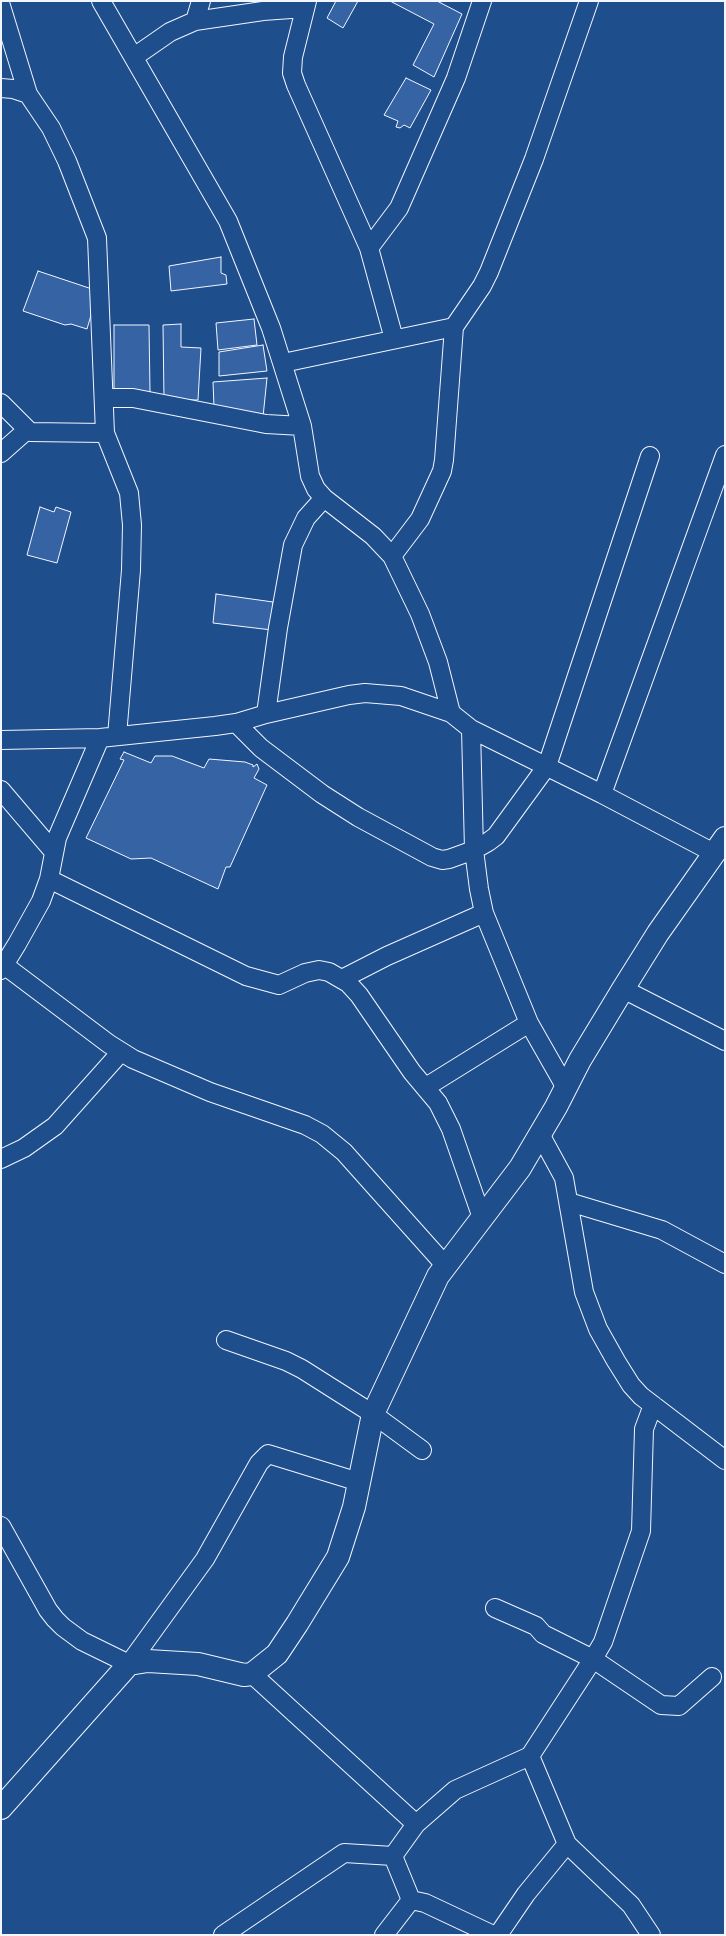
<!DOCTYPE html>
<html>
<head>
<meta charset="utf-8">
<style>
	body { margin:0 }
	#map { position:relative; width:726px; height:1936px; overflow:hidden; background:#1f4e8c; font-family:"Titillium Web",sans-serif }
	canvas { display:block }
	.frame { position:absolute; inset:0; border:2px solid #f2f6ff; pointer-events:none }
</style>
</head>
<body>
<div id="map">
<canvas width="726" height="1936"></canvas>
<div class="frame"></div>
</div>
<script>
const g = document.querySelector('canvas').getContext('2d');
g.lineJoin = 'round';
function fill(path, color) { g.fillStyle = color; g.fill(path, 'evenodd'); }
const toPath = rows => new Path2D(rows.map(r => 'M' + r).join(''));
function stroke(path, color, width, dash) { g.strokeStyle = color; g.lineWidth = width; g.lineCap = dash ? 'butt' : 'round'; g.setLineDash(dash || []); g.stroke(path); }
const building = toPath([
	[336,1,358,1,343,28,327,18,336,1],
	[390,1,437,1,462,14,434,77,413,65,434,24,390,1],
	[406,78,431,90,410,128,404,125,400,128,396,127,398,121,384,115,406,78],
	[221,257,221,273,226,275,227,284,171,291,169,266,221,257],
	[38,271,98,291,87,329,71,324,65,325,23,311,38,271],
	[254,319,257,345,218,350,216,323,254,319],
	[181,324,181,347,201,348,198,400,164,400,163,325,181,324],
	[114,325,149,325,150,392,114,392,114,325],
	[263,345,267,371,219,376,219,352,263,345],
	[267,378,263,417,214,407,213,382,267,378],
	[40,507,54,512,56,507,71,512,57,563,27,555,40,507],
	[216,594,273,602,272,630,213,623,216,594],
	[124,752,151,763,155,756,172,756,204,768,209,759,245,762,253,765,253,767,257,764,259,769,254,778,267,785,230,867,226,867,218,889,151,858,131,859,86,838,124,760,120,759,124,752]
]);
fill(building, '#3563a3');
stroke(building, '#f2f6ff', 1);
const minor = toPath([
	[101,1,228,221,271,328,302,426,310,476,316,489,324,498,373,536,392,556,420,614,438,662,451,713],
	[307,1,293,57,292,73,296,85,369,248,394,339],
	[1,6,28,94],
	[195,21,201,1],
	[134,57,170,32,195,21,263,11,305,8],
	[1,88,13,89,28,94,51,128,67,161,97,238,105,433,129,493,132,525,131,570,117,736],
	[369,248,399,208,456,78,482,1],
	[283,363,454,327],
	[105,398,133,398,266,424,302,426],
	[1,403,30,432,105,433],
	[1,453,27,430],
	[392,556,420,519,442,471,444,460,454,327,482,286,489,272,534,159,589,1],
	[266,714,278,628,293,545,306,518,324,498],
	[236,723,261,748,322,794,358,817,432,857,442,860,449,859,474,850,488,842,496,836,547,766,650,456],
	[471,729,474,850,479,889,484,913,529,1023,566,1088],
	[1,740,100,738,215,726,236,723,266,714,349,695,365,693,401,696,451,713,471,729,602,794,714,853],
	[1,790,53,851],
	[602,794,725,455],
	[49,879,246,976,279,985,305,973,319,970,329,972,348,983,359,995,412,1072,438,1103,451,1129,482,1218],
	[4,965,109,1044,133,1059,210,1092,305,1125,322,1134,344,1152,445,1265],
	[1,970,17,944,41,901,49,879,57,838,100,738],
	[342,979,387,956,484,913],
	[623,989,725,1041],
	[426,1087,529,1023],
	[540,1134,564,1178,584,1292,598,1329,616,1361,631,1385,641,1396,725,1460],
	[1,1159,24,1148,55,1126,121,1052],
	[569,1202,662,1230,725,1264],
	[226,1340,286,1361,302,1369,373,1414,422,1450],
	[1,1526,48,1610,55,1619,63,1627,82,1641,129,1664,205,1559,259,1463,268,1454,359,1482],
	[495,1608,536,1626,543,1634,593,1659,661,1705,679,1706,712,1677],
	[252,1674,416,1824],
	[530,1756,567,1844,631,1905,651,1935],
	[393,1856,416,1824,455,1790,530,1756,593,1659,603,1642,641,1531,644,1429,653,1405],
	[393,1856,411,1900],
	[411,1900,425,1903,493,1935],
	[223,1935,344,1853,393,1856],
	[384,1935,411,1900],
	[498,1935,526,1894,567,1844]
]);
const major = toPath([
	[1,1808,129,1664,148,1661,198,1664,244,1675,252,1674,277,1654,297,1624,338,1557,354,1507,373,1414,438,1276,520,1168,556,1107,580,1060,623,989,658,933,725,838]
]);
stroke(minor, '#f2f6ff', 20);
stroke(major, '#f2f6ff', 24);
stroke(minor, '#1f4e8c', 18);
stroke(major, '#1f4e8c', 22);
</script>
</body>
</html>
